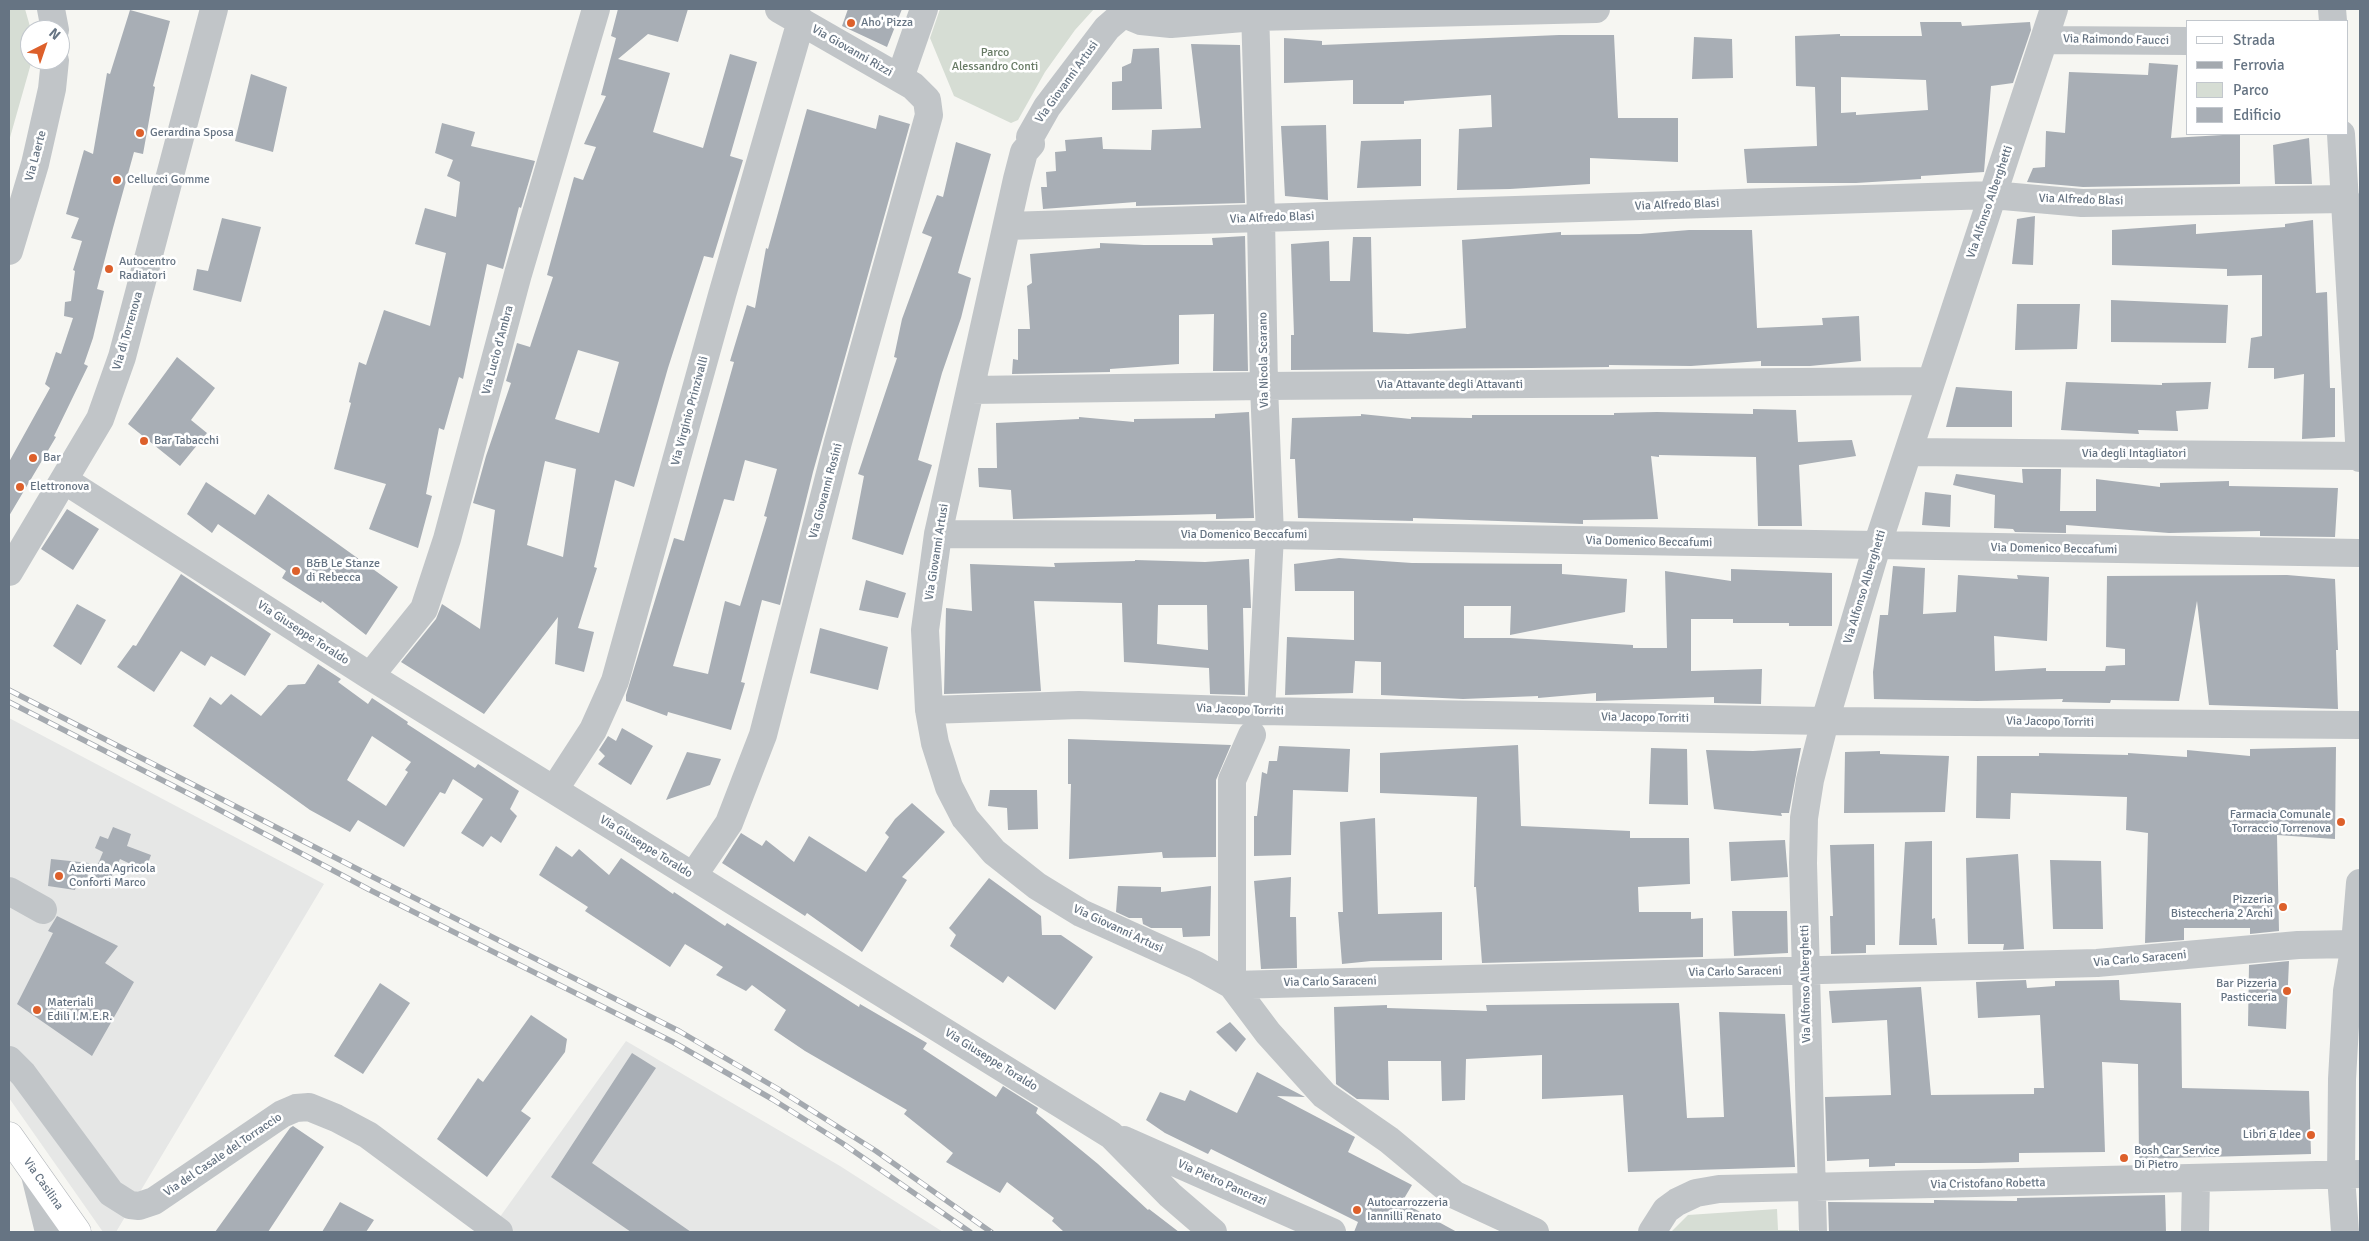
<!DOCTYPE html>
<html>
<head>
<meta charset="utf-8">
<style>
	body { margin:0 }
	#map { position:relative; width:2369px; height:1241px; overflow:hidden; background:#f6f6f2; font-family:Signika,sans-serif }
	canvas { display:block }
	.frame { position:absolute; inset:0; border:10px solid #667483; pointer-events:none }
	.legend { position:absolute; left:2186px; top:20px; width:162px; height:115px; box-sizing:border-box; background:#fff; border:1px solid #c2c7cd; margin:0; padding:6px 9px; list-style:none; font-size:15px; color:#667483 }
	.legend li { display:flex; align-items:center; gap:10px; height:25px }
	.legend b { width:25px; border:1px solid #c2c7cd }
	.north { position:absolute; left:20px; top:20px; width:50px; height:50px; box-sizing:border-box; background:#fff; border:1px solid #c2c7cd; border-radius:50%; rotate:41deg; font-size:14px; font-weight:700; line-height:20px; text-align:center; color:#667483 }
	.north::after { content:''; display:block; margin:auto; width:18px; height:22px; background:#dd602b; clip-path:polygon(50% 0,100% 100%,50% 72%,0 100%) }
</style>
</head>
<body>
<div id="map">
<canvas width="2369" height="1241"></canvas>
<div class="frame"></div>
<ul class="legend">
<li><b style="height:6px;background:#fff"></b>Strada</li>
<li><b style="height:6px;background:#a4a9af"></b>Ferrovia</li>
<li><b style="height:14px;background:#d6ddd4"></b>Parco</li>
<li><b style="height:14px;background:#a8aeb5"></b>Edificio</li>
</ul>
<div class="north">N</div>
</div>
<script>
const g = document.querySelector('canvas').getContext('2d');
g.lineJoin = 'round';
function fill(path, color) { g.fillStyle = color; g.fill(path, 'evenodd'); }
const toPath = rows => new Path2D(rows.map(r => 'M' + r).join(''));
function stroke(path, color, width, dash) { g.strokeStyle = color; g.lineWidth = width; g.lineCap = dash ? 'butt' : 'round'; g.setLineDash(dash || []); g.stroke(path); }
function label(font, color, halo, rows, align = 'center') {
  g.font = font + ' Signika,sans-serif'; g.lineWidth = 5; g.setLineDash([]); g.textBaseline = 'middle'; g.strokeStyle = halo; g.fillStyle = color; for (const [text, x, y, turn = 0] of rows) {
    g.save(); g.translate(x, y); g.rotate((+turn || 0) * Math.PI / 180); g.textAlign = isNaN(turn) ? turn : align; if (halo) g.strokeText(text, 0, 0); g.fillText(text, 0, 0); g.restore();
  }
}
fill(toPath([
	[9,718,324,884,116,1232,103,1232,9,1098],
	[626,1041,840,1166,943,1232,511,1232,497,1221]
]), '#e6e7e6');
fill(toPath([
	[9,9,25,9,31,30,30,60,32,60,9,141],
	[940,9,1094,9,1075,30,1045,72,1018,120,1011,123,954,96,930,38],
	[1777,1209,1778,1230,1798,1230,1798,1232,1671,1232,1688,1215]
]), '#d6ddd4');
fill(toPath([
	[618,9,688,9,678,42,648,34,618,59,670,73,653,132,703,148,730,54,757,62,730,156,743,160,713,258,704,256,668,368,634,487,615,480,594,567,597,568,578,628,594,632,584,672,555,664,558,617,484,714,401,662,436,619,442,604,480,629,495,510,473,503,486,456,511,383,506,381,517,343,530,347,553,277,547,275,574,177,583,180,596,147,584,144,606,96,601,95,616,38,611,36],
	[578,350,619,362,599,433,555,419],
	[545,461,576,469,563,557,527,545],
	[848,9,902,9,887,47,842,26],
	[130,10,170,21,153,86,155,87,143,154,134,152,113,228,97,289,104,291,93,338,84,364,88,366,54,436,56,437,9,516,9,462,50,388,45,384,56,352,61,354,73,318,64,316,65,302,71,301,75,271,73,270,82,241,71,238,79,218,66,214,84,150,93,154,107,73,110,74],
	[1920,22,1961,22,1962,26,2030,22,2031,30,2013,83,1991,86,1984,172,1921,176,1921,179,1856,183,1747,183,1744,149,1817,146,1815,87,1796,86,1795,36,1840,34,1840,36,1922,36],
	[1841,77,1926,80,1928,110,1856,115,1856,112,1841,113],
	[1559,35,1614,35,1618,118,1678,118,1678,162,1590,158,1590,184,1510,189,1457,190,1459,129,1492,127,1491,95,1404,101,1404,104,1353,104,1353,80,1284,83,1284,38,1322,41,1322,45],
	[1694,37,1732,39,1733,78,1692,79],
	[1191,44,1240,45,1245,203,1136,206,1136,202,1043,209,1041,187,1047,187,1046,172,1056,171,1055,152,1066,151,1065,140,1102,137,1103,149,1151,150,1152,130,1201,128],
	[1159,48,1162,109,1112,110,1112,82,1122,81,1122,67,1131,63,1133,49],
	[2149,63,2178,65,2171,138,2240,134,2240,184,2083,187,2027,182,2033,168,2045,167,2046,131,2065,133,2069,72,2148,75],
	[251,74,287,87,273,152,235,141],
	[807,109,876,129,879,115,910,124,813,472,780,605,762,600,741,682,745,683,731,730,668,712,667,716,626,701,626,695,674,538,684,541,734,362,730,361,747,305,755,308,766,248,768,249],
	[745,460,777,469,764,516,767,517,740,606,725,601,708,674,673,666,724,499,734,501],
	[442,123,475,132,471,146,535,161,521,208,519,207,503,269,487,264,463,379,459,377,444,430,439,428,426,494,432,496,418,548,369,529,386,484,334,469,351,403,349,402,359,362,366,365,384,310,430,326,446,253,415,244,425,208,456,217,460,182,447,176,453,160,435,153],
	[1326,125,1328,200,1285,196,1281,126],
	[2309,138,2312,184,2275,184,2273,145],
	[1421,139,1421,186,1357,188,1361,141],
	[956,142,991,154,958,273,971,278,961,318,942,373,918,460,932,465,903,555,852,539,864,476,858,474,897,358,894,357,902,319,932,237,922,233,937,195,943,197],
	[2035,216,2033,265,2012,264,2017,219],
	[222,218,261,227,241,302,193,290,197,269,208,271],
	[2313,220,2316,293,2327,292,2330,388,2335,388,2335,437,2302,439,2304,374,2274,379,2274,368,2248,368,2251,338,2262,336,2262,275,2227,276,2227,269,2112,265,2112,230,2196,224,2196,234,2285,227,2285,224],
	[1689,230,1752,230,1757,328,1823,325,1822,318,1859,316,1861,361,1810,366,1761,366,1761,361,1691,366,1609,365,1609,367,1531,368,1291,370,1291,335,1294,335,1291,244,1329,241,1330,281,1350,281,1353,237,1371,237,1373,332,1408,334,1466,328,1462,240,1561,232,1561,235,1640,234],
	[1245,236,1248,371,1213,371,1214,314,1179,315,1179,364,1110,369,1110,372,1012,374,1013,359,1018,360,1018,329,1030,329,1027,286,1032,283,1030,254,1100,248,1100,243,1144,245,1213,245,1212,238],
	[2111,300,2228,305,2226,343,2111,342],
	[2017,304,2080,304,2077,349,2015,350],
	[177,357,215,388,191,420,207,433,180,466,128,424],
	[2066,382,2162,385,2162,383,2211,382,2208,409,2176,411,2178,431,2138,430,2139,434,2061,430],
	[1956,387,2012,391,2012,427,1946,427],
	[1753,409,1796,410,1798,442,1852,440,1856,456,1799,465,1802,526,1758,526,1756,457,1659,455,1659,457,1651,456,1658,519,1583,520,1583,524,1413,518,1413,521,1298,518,1295,459,1290,459,1292,418,1361,416,1361,414,1411,419,1411,417,1472,418,1472,415,1614,415,1614,413,1657,412,1753,414],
	[1249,412,1254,518,1216,519,1216,514,1013,519,1011,490,979,487,978,468,997,468,996,423,1079,419,1079,417,1134,422,1134,419,1215,418,1215,414],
	[2022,469,2061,469,2060,511,2096,511,2096,479,2160,487,2160,483,2229,481,2229,486,2338,488,2335,537,2260,536,2260,531,2169,533,2066,525,2066,533,2015,532,2013,529,1994,528,1995,495,1953,485,1956,474,2023,483],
	[206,482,255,515,268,494,398,587,366,635,322,601,321,603,282,578,286,571,218,524,212,533,187,514],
	[1925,492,1951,495,1950,527,1922,525],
	[67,509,99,529,73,570,41,549],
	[1339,558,1412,563,1562,564,1562,574,1627,579,1625,612,1510,635,1511,606,1464,606,1464,638,1510,638,1633,645,1633,648,1667,648,1665,571,1731,581,1731,569,1832,573,1832,626,1789,626,1789,623,1733,623,1733,619,1691,619,1691,671,1762,669,1761,704,1714,703,1714,697,1596,701,1596,693,1538,698,1538,696,1463,699,1381,695,1381,662,1355,661,1353,693,1285,695,1287,637,1354,640,1354,591,1295,591,1294,564],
	[1249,559,1251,608,1243,608,1245,695,1210,694,1209,668,1124,662,1122,603,1034,601,1041,691,944,694,946,608,972,611,970,564,1055,567,1054,563,1135,561,1135,560,1205,562],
	[1158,605,1207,605,1208,650,1157,644],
	[1893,566,1925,568,1923,614,1956,612,1958,575,2018,579,2017,575,2049,577,2047,641,1994,636,1995,671,2046,668,2046,671,2105,671,2106,666,2125,665,2125,649,2106,647,2107,576,2287,575,2335,579,2338,650,2336,650,2338,709,2209,705,2197,601,2179,701,2111,700,2110,703,2062,702,2063,699,1977,701,1874,699,1873,672,1880,615,1888,615],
	[181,574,271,634,245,676,211,656,205,666,181,651,154,692,117,667,133,645,136,646],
	[866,580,906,593,898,618,859,610],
	[77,604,106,620,81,665,53,646],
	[820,628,888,647,878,690,810,673],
	[318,664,341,679,338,682,368,704,372,698,408,722,407,724,475,768,478,764,519,791,510,809,517,816,501,843,491,836,483,847,461,833,483,799,453,779,445,794,440,792,404,847,358,820,350,832,310,810,193,726,210,697,221,705,231,694,261,716,288,685,305,684],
	[372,736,411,762,405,770,408,772,386,806,347,780],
	[622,728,653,746,631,785,598,764,605,756,599,750,608,736,616,741],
	[1068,739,1231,745,1216,780,1216,857,1163,858,1162,852,1069,859,1071,784,1068,784],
	[1518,745,1521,826,1630,831,1630,838,1689,838,1690,884,1638,887,1639,912,1691,912,1691,919,1703,918,1703,957,1482,963,1476,887,1474,887,1477,797,1380,793,1380,753],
	[1279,746,1350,749,1348,792,1293,790,1291,855,1254,856,1254,816,1257,816,1262,772,1267,774,1269,761,1277,761],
	[2336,747,2335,839,2277,835,2279,931,2250,934,2250,928,2184,928,2184,940,2145,943,2148,833,2126,830,2127,797,2011,793,2010,819,1976,818,1977,756,2039,756,2039,753,2128,755,2128,753,2187,757,2187,750,2250,756,2250,749],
	[1651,748,1687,749,1688,805,1649,804],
	[1801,748,1789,813,1781,813,1782,816,1714,809,1706,750,1753,751],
	[1880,751,1880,754,1949,756,1945,812,1844,813,1845,752],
	[687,752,721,759,710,785,666,800],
	[990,790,1037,790,1038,829,1008,830,1007,808,988,806],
	[912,803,945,832,902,877,907,880,862,952,807,913,805,916,722,863,741,833,762,846,766,840,794,862,809,836,866,872,889,837,885,833,895,819],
	[1375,818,1378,914,1442,912,1442,960,1371,961,1342,964,1338,912,1343,912,1340,822],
	[113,827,131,834,127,846,151,855,145,871,120,859,109,882,93,876,103,852,95,848,100,836,108,839],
	[1785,840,1788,877,1731,881,1729,842],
	[1932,841,1932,919,1935,918,1937,945,1899,945,1905,842],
	[1874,844,1875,945,1866,945,1866,953,1831,954,1830,916,1833,916,1830,845],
	[556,846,572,857,579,849,609,875,621,858,673,894,674,892,725,926,727,923,859,1007,860,1004,927,1043,923,1049,996,1097,1003,1086,1038,1108,1036,1113,1098,1164,1148,1210,1149,1209,1179,1232,1064,1232,1052,1221,1054,1218,1007,1182,1000,1193,946,1162,953,1153,904,1114,907,1110,805,1051,774,1030,786,1010,752,985,746,991,716,975,723,967,685,944,670,967,585,911,588,907,539,875],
	[2018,854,2024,949,2003,950,2004,944,1968,944,1966,858],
	[51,859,89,863,87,882,77,881,75,890,48,886],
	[2050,860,2101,861,2103,929,2053,929],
	[1291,877,1290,917,1296,917,1297,968,1261,969,1254,881],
	[989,878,1041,916,1042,935,1061,935,1093,957,1055,1010,1008,976,1003,983,950,946,956,935,949,928],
	[1118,886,1161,887,1161,892,1211,886,1210,936,1183,937,1182,928,1151,928,1143,924,1142,918,1129,918,1116,912],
	[1732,911,1787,911,1788,953,1734,956],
	[57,916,118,946,105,963,134,982,92,1056,17,1004,53,933,48,931],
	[2289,961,2286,1029,2248,1026,2249,965],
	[2026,980,2027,988,2055,986,2055,981,2119,980,2120,1000,2181,1003,2182,1088,2309,1091,2311,1154,2139,1159,2138,1064,2102,1062,2105,1152,2019,1153,2019,1162,1979,1163,1895,1163,1895,1166,1869,1167,1869,1159,1827,1161,1825,1097,1891,1095,1887,1020,1832,1023,1829,991,1921,987,1931,1095,2034,1094,2034,1088,2044,1088,2040,1015,1978,1018,1976,982],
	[380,983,410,1003,363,1074,334,1056],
	[1679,1003,1687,1118,1724,1117,1719,1012,1785,1014,1795,1167,1628,1172,1623,1095,1542,1099,1542,1055,1466,1059,1465,1100,1442,1101,1441,1061,1388,1061,1389,1100,1357,1099,1336,1084,1334,1007,1387,1005,1387,1008,1487,1011,1486,1005],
	[531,1015,567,1039,565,1052,521,1111,531,1118,487,1177,437,1139,478,1078,483,1082],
	[1230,1022,1246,1039,1236,1052,1216,1032],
	[632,1053,656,1068,592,1163,691,1232,631,1232,551,1177],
	[1257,1072,1305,1097,1277,1096,1355,1137,1348,1152,1412,1185,1402,1202,1457,1232,1354,1232,1358,1222,1211,1149,1208,1154,1165,1133,1146,1120,1160,1092,1185,1101,1190,1090,1237,1113],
	[293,1126,324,1147,268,1232,215,1232,290,1128],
	[2165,1195,2166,1232,1829,1232,1828,1202,1934,1203,1934,1200,2017,1201,2017,1198],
	[340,1202,374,1220,366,1232,322,1232]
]), '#a8aeb5');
const major = toPath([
	[9,1136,77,1232]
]);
stroke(major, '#b4b8bc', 29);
stroke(toPath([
	[51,9,55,30],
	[1129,9,1107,28,1047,107,1030,137,1031,144,1024,152,1017,179,938,534,925,630,929,710,935,743,949,787,965,818,994,852,1037,886,1081,913,1196,965,1232,985,1268,1033,1324,1095,1389,1140,1455,1195,1535,1232],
	[1255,9,1261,218,1264,386,1270,535,1261,711],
	[2332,9,2333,21],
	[1129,10,1129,16,1141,21,1171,24,1255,17,1596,9],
	[2045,40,2188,41],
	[900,78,924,9],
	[2341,134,2360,458],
	[1007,226,1992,195,2082,203,2346,199],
	[9,251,35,164,52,89,55,60],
	[971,390,1264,386,1930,381],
	[1908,452,2360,456],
	[64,480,370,676,1111,1135,1170,1195,1213,1232],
	[938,534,1270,535,2360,553],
	[9,572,100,419,122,357,214,9],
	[370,676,424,609,447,539,518,274,596,9],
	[929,710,1079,705,1261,711,1825,721,2360,725],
	[554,790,593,730,615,681,722,295,801,21],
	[693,876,729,823,763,735,838,442,929,115,927,100,913,86,779,9],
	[9,891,43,910],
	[1232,985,2097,963,2298,945,2355,944],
	[1232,985,1232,780,1252,735],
	[9,1060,23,1074,111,1193,130,1205,139,1206,154,1201,282,1114,296,1108,309,1107,336,1118,368,1135,499,1232],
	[1124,1140,1332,1232],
	[34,1171,49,1232],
	[1652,1232,1666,1210,1677,1202,1696,1193,1719,1189,2360,1174],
	[1813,1232,1803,863,1804,818,1810,780,1825,721,1877,546,2054,9],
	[2195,1232,2196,1179],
	[2345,1232,2341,1176,2342,1079,2347,991,2355,944,2360,883]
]), '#c1c5c8', 28);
stroke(major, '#fff', 28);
const rail = toPath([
	[9,690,373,877,679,1031,778,1089,876,1151,991,1232],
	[9,702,199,799,368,889,673,1042,772,1099,842,1143,970,1232]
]);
stroke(rail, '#a4a9af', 5.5);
stroke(rail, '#fff', 4, [11]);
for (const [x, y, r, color] of [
	[851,23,5,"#dd602b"],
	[140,133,5,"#dd602b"],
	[117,180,5,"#dd602b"],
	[109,269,5,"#dd602b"],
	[144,441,5,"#dd602b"],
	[33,458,5,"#dd602b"],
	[20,487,5,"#dd602b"],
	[296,571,5,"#dd602b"],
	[2341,822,5,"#dd602b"],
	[59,876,5,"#dd602b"],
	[2283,907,5,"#dd602b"],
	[2287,991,5,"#dd602b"],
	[37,1010,5,"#dd602b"],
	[2311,1135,5,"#dd602b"],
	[2124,1158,5,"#dd602b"],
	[1357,1210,5,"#dd602b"]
]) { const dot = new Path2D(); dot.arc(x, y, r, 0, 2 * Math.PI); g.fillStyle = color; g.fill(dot); stroke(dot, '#fff', 2); }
label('12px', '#667483', '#fff', [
	["Aho' Pizza",861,23],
	["Gerardina Sposa",150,133],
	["Cellucci Gomme",127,180],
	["Autocentro",119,262],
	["Radiatori",119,276],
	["Bar Tabacchi",154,441],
	["Bar",43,458],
	["Elettronova",30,487],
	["B&B Le Stanze",306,564],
	["di Rebecca",306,578],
	["Farmacia Comunale",2331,815,"right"],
	["Torraccio Torrenova",2331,829,"right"],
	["Azienda Agricola",69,869],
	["Conforti Marco",69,883],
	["Pizzeria",2273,900,"right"],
	["Bisteccheria 2 Archi",2273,914,"right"],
	["Bar Pizzeria",2277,984,"right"],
	["Pasticceria",2277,998,"right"],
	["Materiali",47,1003],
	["Edili I.M.E.R.",47,1017],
	["Libri & Idee",2301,1135,"right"],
	["Bosh Car Service",2134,1151],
	["Di Pietro",2134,1165],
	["Autocarrozzeria",1367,1203],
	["Iannilli Renato",1367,1217]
], 'left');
label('12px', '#667483', '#fff', [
	["Via Raimondo Faucci",2116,40,1],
	["Via Giovanni Rizzi",852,51,30],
	["Via Giovanni Artusi",1067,82,-54],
	["Via Laerte",36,156,-75],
	["Via Alfredo Blasi",2081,200,2],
	["Via Alfonso Alberghetti",1990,202,-71],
	["Via Alfredo Blasi",1677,205,-2],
	["Via Alfredo Blasi",1272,218,-2],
	["Via di Torrenova",128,331,-74],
	["Via Lucio d'Ambra",498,350,-75],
	["Via Nicola Scarano",1264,360,-91],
	["Via Attavante degli Attavanti",1450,385],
	["Via Virginio Prinzivalli",690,411,-75],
	["Via degli Intagliatori",2134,454],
	["Via Giovanni Rosini",826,491,-75],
	["Via Domenico Beccafumi",1244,535],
	["Via Domenico Beccafumi",1649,542,1],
	["Via Domenico Beccafumi",2054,549,1],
	["Via Giovanni Artusi",937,552,-81],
	["Via Alfonso Alberghetti",1865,587,-73],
	["Via Giuseppe Toraldo",303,633,33],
	["Via Jacopo Torriti",1240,710,2],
	["Via Jacopo Torriti",1645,718,1],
	["Via Jacopo Torriti",2050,722,1],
	["Via Giuseppe Toraldo",646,847,32],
	["Via Giovanni Artusi",1118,929,25],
	["Via Carlo Saraceni",2140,959,-5],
	["Via Carlo Saraceni",1735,972,-1],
	["Via Carlo Saraceni",1330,982,-1],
	["Via Alfonso Alberghetti",1806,984,-91],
	["Via Giuseppe Toraldo",991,1060,32],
	["Via del Casale del Torraccio",223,1155,-34],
	["Via Pietro Pancrazi",1222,1183,24],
	["Via Casilina",43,1184,55],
	["Via Cristofano Robetta",1988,1184,-1]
]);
label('12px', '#677a64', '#fff', [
	["Parco",995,53],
	["Alessandro Conti",995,67]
]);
</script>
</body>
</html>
